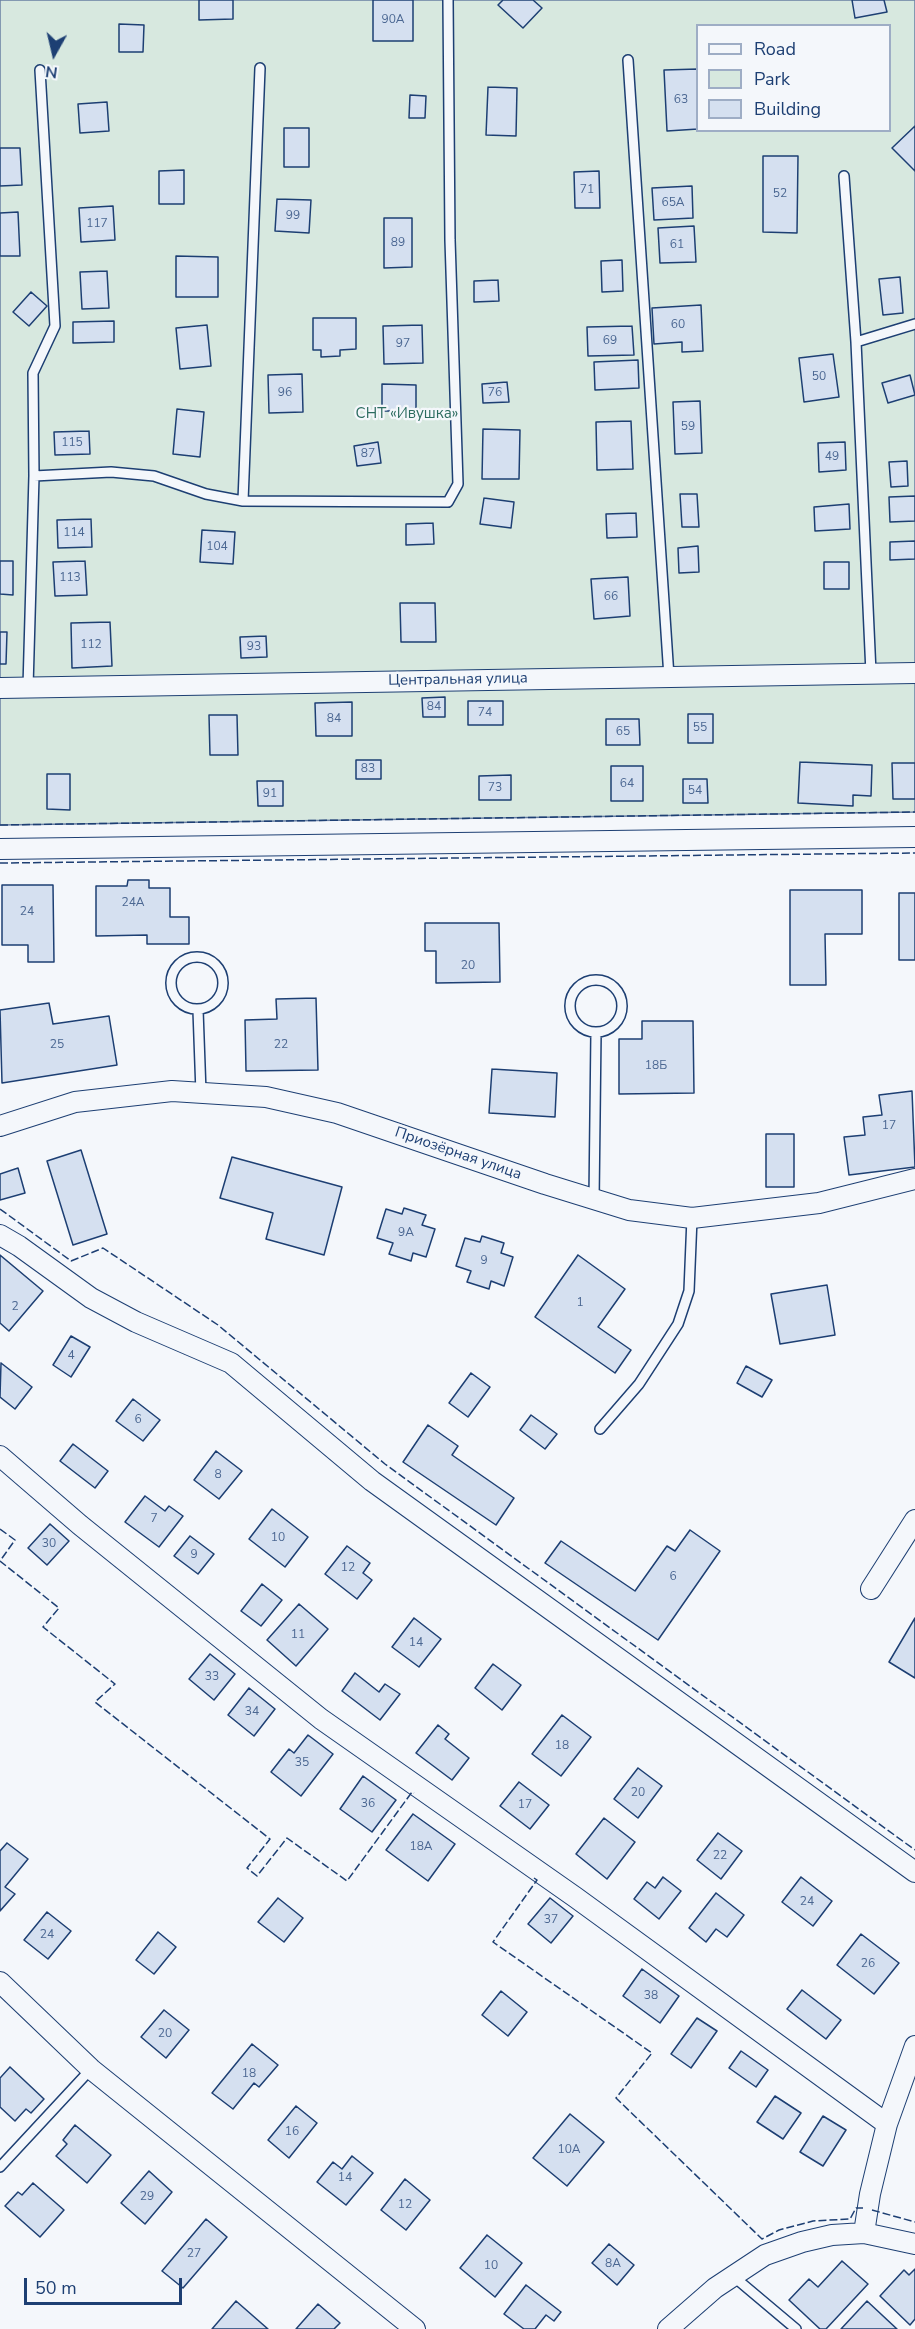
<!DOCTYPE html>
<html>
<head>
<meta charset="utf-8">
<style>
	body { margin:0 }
	#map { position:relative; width:915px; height:2329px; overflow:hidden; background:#f4f7fb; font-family:"Nunito Sans",sans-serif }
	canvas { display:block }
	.legend { position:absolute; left:696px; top:24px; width:195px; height:108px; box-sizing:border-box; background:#f4f7fb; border:2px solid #9eadc5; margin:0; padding:8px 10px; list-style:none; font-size:18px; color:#1d3f73 }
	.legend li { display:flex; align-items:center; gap:12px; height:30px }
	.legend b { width:30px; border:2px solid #9eadc5 }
	.north { position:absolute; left:24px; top:24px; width:60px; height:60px; -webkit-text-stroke:4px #f4f7fb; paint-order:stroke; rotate:188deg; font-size:16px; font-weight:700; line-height:24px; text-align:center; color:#1d3f73 }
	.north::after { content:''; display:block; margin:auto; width:21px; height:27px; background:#1d3f73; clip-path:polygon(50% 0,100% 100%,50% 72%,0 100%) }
	.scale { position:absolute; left:24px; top:2278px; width:158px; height:27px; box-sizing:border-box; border:3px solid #1d3f73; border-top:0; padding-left:8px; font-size:18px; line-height:21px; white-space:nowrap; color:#1d3f73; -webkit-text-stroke:4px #f4f7fb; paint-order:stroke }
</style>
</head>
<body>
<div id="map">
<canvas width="915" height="2329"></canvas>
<ul class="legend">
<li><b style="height:8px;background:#f4f7fb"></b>Road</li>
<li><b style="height:16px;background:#d7e8df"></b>Park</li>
<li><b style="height:16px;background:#d5e0f0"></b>Building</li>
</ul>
<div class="north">N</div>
<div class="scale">50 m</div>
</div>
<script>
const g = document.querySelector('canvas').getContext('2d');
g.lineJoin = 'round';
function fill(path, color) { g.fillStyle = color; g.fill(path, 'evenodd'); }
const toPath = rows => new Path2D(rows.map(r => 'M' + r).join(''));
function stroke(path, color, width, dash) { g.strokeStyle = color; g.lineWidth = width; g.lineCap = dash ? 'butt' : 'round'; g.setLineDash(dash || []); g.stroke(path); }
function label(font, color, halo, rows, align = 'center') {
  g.font = font + ' "Nunito Sans",sans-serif'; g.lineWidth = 4.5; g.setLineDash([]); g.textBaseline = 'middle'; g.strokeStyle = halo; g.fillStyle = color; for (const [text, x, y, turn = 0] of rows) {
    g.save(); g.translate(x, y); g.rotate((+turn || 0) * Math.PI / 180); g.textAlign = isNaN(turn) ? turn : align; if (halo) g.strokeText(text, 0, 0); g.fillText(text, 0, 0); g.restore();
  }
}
const green = toPath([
	[0,0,915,0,915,812,0,825,0,0],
	[698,26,890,26,890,130,698,130,698,26]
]);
fill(green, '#d7e8df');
stroke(green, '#687fa3', 1.5);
const building = toPath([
	[199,0,233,0,233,19,199,20,199,0],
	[373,0,413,0,413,41,373,41,373,0],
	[503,0,533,0,542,8,523,28,498,5,503,0],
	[852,0,884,0,887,12,855,18,852,0],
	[119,24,144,25,143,52,119,52,119,24],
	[698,69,698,129,667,131,664,70,698,69],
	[488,87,517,88,516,136,486,135,488,87],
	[410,95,426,96,425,118,409,118,410,95],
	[107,102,109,131,80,133,78,104,107,102],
	[915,126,915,171,892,148,915,126],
	[284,128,309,128,309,167,284,167,284,128],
	[0,148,20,148,22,185,0,186,0,148],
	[763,156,798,156,797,233,763,232,763,156],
	[184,170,184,204,159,204,159,171,184,170],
	[599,171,600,208,575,208,574,172,599,171],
	[692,186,693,218,654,220,652,188,692,186],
	[277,199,311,200,309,233,275,231,277,199],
	[113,206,115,240,81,242,79,208,113,206],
	[18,212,20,256,0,256,0,213,18,212],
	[384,218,412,218,412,267,384,268,384,218],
	[694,226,696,262,660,263,658,228,694,226],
	[176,256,218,257,218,297,176,297,176,256],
	[622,260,623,291,602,292,601,261,622,260],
	[107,271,109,308,82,309,80,272,107,271],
	[900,277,903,313,883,315,879,279,900,277],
	[498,280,499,301,474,302,474,281,498,280],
	[31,292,47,306,29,326,13,312,31,292],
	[701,305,703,351,682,352,682,342,654,344,652,308,701,305],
	[313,318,356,318,356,349,340,350,340,356,321,357,321,350,313,350,313,318],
	[114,321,114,342,73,343,73,322,114,321],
	[207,325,211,366,180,369,176,328,207,325],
	[422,325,423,363,384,364,383,326,422,325],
	[632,326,634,355,588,356,587,327,632,326],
	[833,354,839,397,804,402,799,358,833,354],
	[638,360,639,388,595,390,594,362,638,360],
	[302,374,303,412,269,413,268,375,302,374],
	[910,375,915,395,888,403,882,383,910,375],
	[507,382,509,402,483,403,482,384,507,382],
	[382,384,416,385,416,411,382,411,382,384],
	[700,401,702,453,675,454,673,402,700,401],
	[177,409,204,412,200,457,173,454,177,409],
	[631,421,633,469,597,470,596,422,631,421],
	[483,429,520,430,519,479,482,479,483,429],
	[89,431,90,454,55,455,54,432,89,431],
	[378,442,381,463,357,466,354,446,378,442],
	[845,442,846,470,819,472,818,443,845,442],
	[907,461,908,486,891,487,889,462,907,461],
	[680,494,697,494,699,527,682,527,680,494],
	[915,496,915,521,890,522,889,497,915,496],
	[484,498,514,502,511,528,480,524,484,498],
	[849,504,850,529,815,531,814,507,849,504],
	[636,513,637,537,607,538,606,514,636,513],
	[91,519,92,547,58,548,57,520,91,519],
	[433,523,434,544,406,545,406,524,433,523],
	[202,530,235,532,233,564,200,562,202,530],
	[915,541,915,559,890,560,890,542,915,541],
	[698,546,699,572,679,573,678,548,698,546],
	[0,561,13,561,13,595,0,594,0,561],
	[85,561,87,595,55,596,53,562,85,561],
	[824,562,849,562,849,589,824,589,824,562],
	[628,577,630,616,594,619,591,579,628,577],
	[400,603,435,603,436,642,401,642,400,603],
	[110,622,112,666,72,668,71,623,110,622],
	[0,632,7,632,6,664,0,664,0,632],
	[266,636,267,657,241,658,240,637,266,636],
	[445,697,445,717,423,717,422,698,445,697],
	[468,701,503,701,503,725,468,725,468,701],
	[352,702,352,736,316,736,315,703,352,702],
	[688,714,713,714,713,743,688,743,688,714],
	[209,715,237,715,238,755,210,755,209,715],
	[606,719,639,719,640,745,606,745,606,719],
	[356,760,381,760,381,779,356,779,356,760],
	[800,762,872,765,871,796,853,795,853,806,798,803,800,762],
	[892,763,915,763,915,799,893,799,892,763],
	[611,766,643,766,643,801,611,801,611,766],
	[47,774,70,774,70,810,47,809,47,774],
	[511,775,511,800,479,800,479,776,511,775],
	[683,779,707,779,708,803,683,803,683,779],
	[257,781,283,781,283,806,258,806,257,781],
	[128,880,149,880,149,888,170,888,170,917,189,917,189,944,147,944,147,935,96,936,96,886,127,886,128,880],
	[2,885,53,885,54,962,28,962,28,945,2,945,2,885],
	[790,890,862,890,862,934,825,934,826,985,790,985,790,890],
	[899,893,915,893,915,960,899,960,899,893],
	[425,923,499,923,500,982,436,983,436,951,425,951,425,923],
	[316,998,318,1070,246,1071,245,1020,277,1019,276,999,316,998],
	[49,1003,53,1024,109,1016,117,1065,2,1083,0,1010,49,1003],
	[642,1021,693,1021,694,1093,619,1094,619,1039,642,1039,642,1021],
	[492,1069,557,1073,555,1117,489,1113,492,1069],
	[912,1091,915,1167,849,1175,844,1137,865,1135,863,1117,882,1115,879,1095,912,1091],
	[766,1134,794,1134,794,1187,766,1187,766,1134],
	[81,1150,107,1234,73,1245,47,1161,81,1150],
	[232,1157,342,1187,324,1255,266,1239,273,1213,220,1198,232,1157],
	[18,1168,25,1193,0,1200,0,1174,18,1168],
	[404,1208,426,1215,422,1225,435,1229,426,1257,413,1253,411,1261,389,1254,393,1243,377,1238,386,1209,402,1214,404,1208],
	[482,1236,504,1243,501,1253,513,1257,504,1286,491,1281,489,1289,467,1282,471,1271,456,1266,465,1238,480,1242,482,1236],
	[0,1255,43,1291,9,1331,0,1323,0,1255],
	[578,1255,625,1289,598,1327,631,1350,615,1373,535,1317,578,1255],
	[827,1285,835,1335,780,1344,771,1294,827,1285],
	[71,1336,90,1347,71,1377,53,1365,71,1336],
	[1,1363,32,1387,15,1409,0,1397,1,1363],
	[746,1366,772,1380,762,1397,737,1383,746,1366],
	[471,1373,490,1387,468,1417,449,1403,471,1373],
	[133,1399,160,1420,143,1441,116,1421,133,1399],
	[531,1415,557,1434,545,1449,520,1430,531,1415],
	[428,1425,458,1446,452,1455,514,1498,496,1525,403,1462,428,1425],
	[73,1444,108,1471,95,1488,60,1461,73,1444],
	[216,1451,242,1471,219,1499,194,1480,216,1451],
	[145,1496,165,1511,169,1506,183,1516,159,1547,125,1522,145,1496],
	[272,1509,308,1537,285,1567,249,1539,272,1509],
	[50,1524,69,1541,47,1565,28,1548,50,1524],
	[690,1530,720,1551,658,1640,545,1563,561,1541,635,1591,667,1546,675,1551,690,1530],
	[190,1536,214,1554,198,1574,174,1556,190,1536],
	[347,1546,370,1563,363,1573,372,1580,357,1599,325,1574,347,1546],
	[262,1584,282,1600,261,1626,241,1611,262,1584],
	[299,1604,328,1629,296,1666,267,1640,299,1604],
	[414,1618,441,1639,419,1667,392,1647,414,1618],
	[915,1618,915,1678,889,1662,915,1618],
	[210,1654,235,1674,214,1700,189,1679,210,1654],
	[493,1664,521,1685,502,1710,475,1688,493,1664],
	[355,1673,379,1692,385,1684,400,1694,380,1720,342,1691,355,1673],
	[249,1688,275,1709,254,1736,228,1715,249,1688],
	[562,1715,591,1737,561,1776,532,1754,562,1715],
	[438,1725,449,1734,445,1739,469,1758,452,1780,416,1753,438,1725],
	[308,1735,333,1754,301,1796,271,1772,289,1749,294,1753,308,1735],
	[638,1768,662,1786,638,1818,614,1799,638,1768],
	[363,1776,396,1800,372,1832,340,1809,363,1776],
	[519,1782,549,1805,530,1829,500,1806,519,1782],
	[413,1814,455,1844,428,1881,386,1850,413,1814],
	[604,1818,635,1842,607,1879,576,1854,604,1818],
	[718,1833,742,1851,721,1879,697,1860,718,1833],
	[7,1843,28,1859,5,1887,15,1894,0,1911,0,1851,7,1843],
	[663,1877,681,1891,659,1919,634,1899,647,1882,655,1888,663,1877],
	[801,1877,832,1901,813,1926,782,1902,801,1877],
	[716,1893,744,1915,727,1937,716,1929,706,1942,689,1928,716,1893],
	[278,1898,303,1918,284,1942,258,1922,278,1898],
	[550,1898,573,1916,551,1943,528,1924,550,1898],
	[47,1912,71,1931,48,1959,24,1940,47,1912],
	[158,1932,176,1947,154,1974,136,1960,158,1932],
	[861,1934,899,1963,874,1994,837,1965,861,1934],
	[642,1969,679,1996,660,2023,623,1996,642,1969],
	[802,1990,841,2020,826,2039,787,2009,802,1990],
	[501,1991,527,2012,508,2036,482,2015,501,1991],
	[164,2010,189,2030,166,2058,141,2037,164,2010],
	[697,2018,717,2031,691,2068,671,2054,697,2018],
	[252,2044,278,2065,259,2087,254,2083,233,2109,212,2093,252,2044],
	[741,2051,768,2070,756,2087,729,2068,741,2051],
	[10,2067,44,2099,31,2113,26,2109,15,2121,0,2107,0,2078,10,2067],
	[775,2096,801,2113,783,2139,757,2122,775,2096],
	[296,2106,317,2123,289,2158,268,2140,296,2106],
	[570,2114,604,2142,567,2186,533,2158,570,2114],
	[823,2116,846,2130,823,2166,800,2152,823,2116],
	[75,2125,111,2155,87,2183,56,2156,67,2144,63,2140,75,2125],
	[352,2156,373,2173,346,2205,317,2182,333,2162,342,2169,352,2156],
	[149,2171,172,2192,145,2224,121,2203,149,2171],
	[405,2179,430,2200,406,2230,381,2210,405,2179],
	[33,2183,64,2210,40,2237,5,2206,18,2192,22,2195,33,2183],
	[206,2219,227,2237,183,2288,162,2271,206,2219],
	[487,2235,522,2263,495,2297,460,2268,487,2235],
	[609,2244,634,2265,617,2285,592,2263,609,2244],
	[842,2261,868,2284,826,2329,820,2329,789,2300,809,2279,818,2287,842,2261],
	[915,2269,915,2319,910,2325,880,2296,904,2270,909,2275,915,2269],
	[526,2285,561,2312,554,2321,546,2315,535,2329,524,2329,504,2314,526,2285],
	[236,2301,268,2329,212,2329,236,2301],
	[867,2301,897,2329,841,2329,867,2301],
	[318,2304,340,2323,334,2329,296,2329,318,2304]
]);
fill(building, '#d5e0f0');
stroke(building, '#1d3f73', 1.5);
const service = toPath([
	[628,60,669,677],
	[844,176,856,342,871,673],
	[856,342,915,324],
	[34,476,111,472,154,476,206,494,243,501,448,502,458,484,450,240,448,0],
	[243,501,260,68],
	[28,687,34,476,33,373,55,326,40,70],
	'171 983a26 26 0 1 1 52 0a26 26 0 1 1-52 0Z',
	'570 1006a26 26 0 1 1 52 0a26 26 0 1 1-52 0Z',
	[198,1010,201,1093],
	[594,1200,596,1032],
	[600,1429,639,1384,678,1324,689,1291,692,1218],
	[0,2167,91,2069],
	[733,2276,796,2329]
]);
const minor = toPath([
	[0,688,915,673],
	[0,849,915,837],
	[0,1126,75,1102,172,1091,266,1097,337,1113,545,1184,629,1210,692,1218,819,1203,915,1179],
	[0,1235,19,1246,91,1298,136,1322,231,1363,372,1481,915,1872],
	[0,1456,80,1525,321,1719,575,1897,887,2124],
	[871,1589,915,1520],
	[0,1982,91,2069,415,2329],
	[864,2233,870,2194,887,2124,915,2046],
	[668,2329,715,2288,765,2255,802,2242,832,2235,864,2233,915,2244]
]);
stroke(service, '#1d3f73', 12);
stroke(minor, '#1d3f73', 22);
stroke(service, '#f4f7fb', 9);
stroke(minor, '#f4f7fb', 20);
stroke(toPath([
	[0,825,915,812],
	[0,863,915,853],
	[0,1209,71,1261,103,1248,218,1325,385,1464,915,1850],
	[0,1529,15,1540,0,1561,59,1608,43,1627,115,1684,95,1702,270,1839,247,1868,257,1876,287,1838,347,1881,412,1792,414,1793],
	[534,1878,537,1880,493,1942,652,2053,616,2098,762,2239,779,2230,813,2221,850,2219,856,2208,863,2208],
	[872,2210,915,2222]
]), '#1d3f73', 1.5, [8, 3]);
label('12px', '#4b6792', null, [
	["90А",393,20],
	["63",681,100],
	["71",587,190],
	["52",780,194],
	["65А",673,203],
	["99",293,216],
	["117",97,224],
	["89",398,243],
	["61",677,245],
	["60",678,325],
	["69",610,341],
	["97",403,344],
	["50",819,377],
	["96",285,393],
	["76",495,393],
	["59",688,427],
	["115",72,443],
	["87",368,454],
	["49",832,457],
	["114",74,533],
	["104",217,547],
	["113",70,578],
	["66",611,597],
	["112",91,645],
	["93",254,647],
	["84",434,707],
	["74",485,713],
	["84",334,719],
	["55",700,728],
	["65",623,732],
	["83",368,769],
	["64",627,784],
	["73",495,788],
	["54",695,791],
	["91",270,794],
	["24А",133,903],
	["24",27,912],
	["20",468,966],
	["25",57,1045],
	["22",281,1045],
	["18Б",656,1066],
	["17",889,1126],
	["9А",406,1233],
	["9",484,1261],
	["1",580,1303],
	["2",15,1307],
	["4",71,1356],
	["6",138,1420],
	["8",218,1475],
	["7",154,1519],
	["10",278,1538],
	["30",49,1544],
	["9",194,1555],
	["12",348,1568],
	["6",673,1577],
	["11",298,1635],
	["14",416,1643],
	["33",212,1677],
	["34",252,1712],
	["18",562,1746],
	["35",302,1763],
	["20",638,1793],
	["36",368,1804],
	["17",525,1805],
	["18А",421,1847],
	["22",720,1856],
	["24",807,1902],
	["37",551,1920],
	["24",47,1935],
	["26",868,1964],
	["38",651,1996],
	["20",165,2034],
	["18",249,2074],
	["16",292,2132],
	["10А",569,2150],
	["14",345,2178],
	["29",147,2197],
	["12",405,2205],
	["27",194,2254],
	["8А",613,2264],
	["10",491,2266]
]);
label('15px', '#2c6c60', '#f4f7fb', [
	["СНТ «Ивушка»",407,414]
]);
label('15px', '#1d3f73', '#f4f7fb', [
	["Центральная улица",458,680,-1],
	["Приозёрная улица",458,1154,19]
]);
</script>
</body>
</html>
